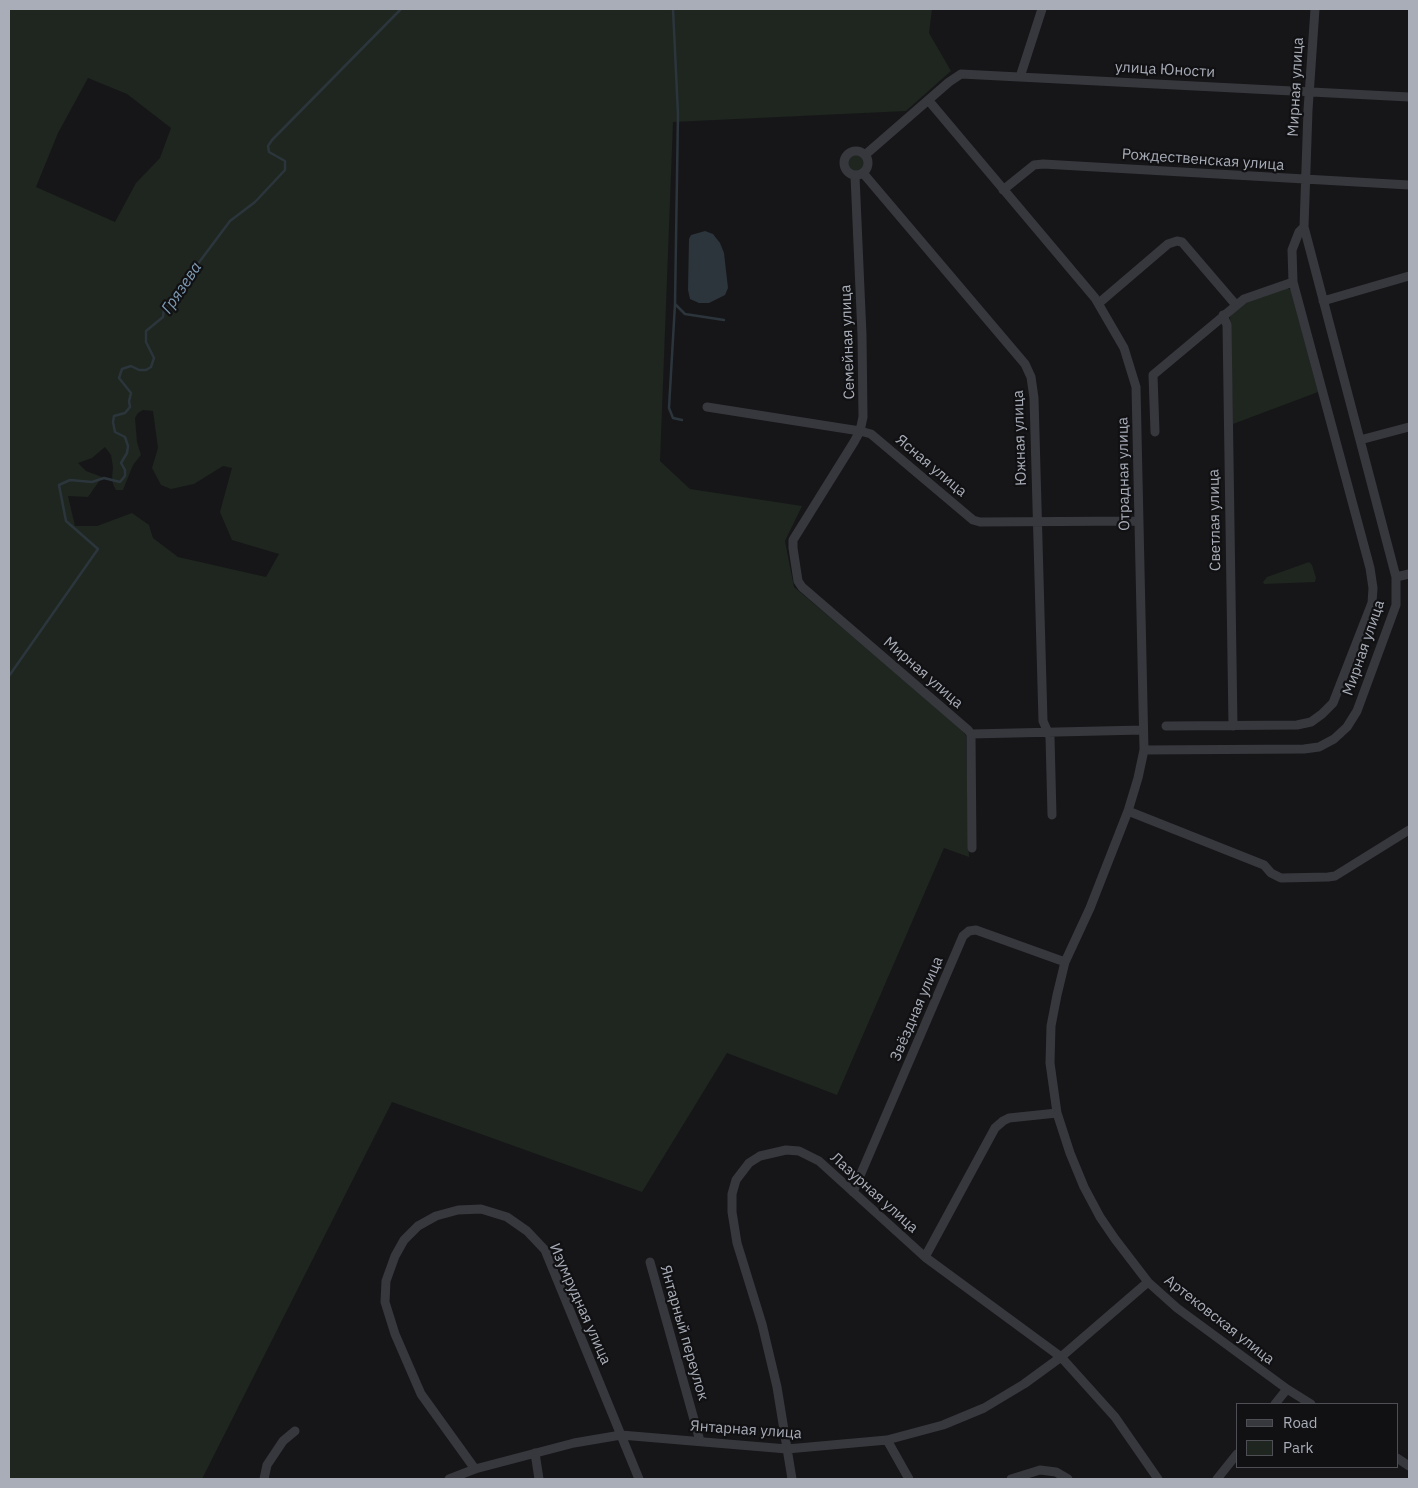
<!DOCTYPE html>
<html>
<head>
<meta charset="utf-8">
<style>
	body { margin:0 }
	#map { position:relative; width:1418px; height:1488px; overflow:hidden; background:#161618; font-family:"IBM Plex Sans",sans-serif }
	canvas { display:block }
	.frame { position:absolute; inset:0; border:10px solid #a8adb8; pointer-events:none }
	.legend { position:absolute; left:1236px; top:1403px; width:162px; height:65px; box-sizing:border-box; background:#111113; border:1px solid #4d4f55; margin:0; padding:6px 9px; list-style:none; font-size:15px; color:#a8adb8 }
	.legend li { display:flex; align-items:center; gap:10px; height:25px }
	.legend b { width:25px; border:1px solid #4d4f55 }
</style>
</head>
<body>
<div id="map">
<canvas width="1418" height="1488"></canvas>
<div class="frame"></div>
<ul class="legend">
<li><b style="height:6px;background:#37383d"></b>Road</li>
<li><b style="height:14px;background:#1e261f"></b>Park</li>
</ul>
</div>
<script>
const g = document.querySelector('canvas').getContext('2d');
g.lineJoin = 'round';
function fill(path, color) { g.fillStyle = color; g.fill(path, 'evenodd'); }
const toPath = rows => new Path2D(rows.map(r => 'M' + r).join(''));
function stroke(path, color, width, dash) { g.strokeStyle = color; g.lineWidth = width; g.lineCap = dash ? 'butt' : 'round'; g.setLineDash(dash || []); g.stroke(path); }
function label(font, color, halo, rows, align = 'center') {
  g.font = font + ' "IBM Plex Sans",sans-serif'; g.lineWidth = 4.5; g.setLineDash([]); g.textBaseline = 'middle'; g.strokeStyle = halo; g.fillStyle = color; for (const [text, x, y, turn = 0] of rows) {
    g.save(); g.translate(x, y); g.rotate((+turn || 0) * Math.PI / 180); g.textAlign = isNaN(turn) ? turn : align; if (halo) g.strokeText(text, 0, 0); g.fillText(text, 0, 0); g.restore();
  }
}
fill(toPath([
	[9,9,932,9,929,33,951,71,906,111,673,122,660,461,690,489,802,506,785,541,794,587,962,728,966,736,969,857,944,848,837,1095,727,1053,642,1192,392,1102,202,1479,9,1479],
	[88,78,127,94,171,128,160,158,136,183,115,222,36,187,58,133],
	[143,410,153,411,158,448,152,468,161,485,171,489,194,484,223,466,232,468,220,512,232,540,279,554,266,577,178,557,153,538,149,525,132,513,97,526,75,526,68,496,88,497,102,477,86,471,78,463,92,458,105,447,111,455,113,467,112,479,113,484,116,490,123,490,133,465,141,455,137,442,135,418,138,413],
	'848 163a8 8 0 1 1 16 0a8 8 0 1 1-16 0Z',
	[1287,288,1291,290,1318,392,1233,424,1230,317,1232,313,1245,303],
	[1309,562,1312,565,1316,578,1315,582,1264,584,1263,582,1267,577]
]), '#1e261f');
fill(toPath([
	[705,231,713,234,720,243,724,253,728,288,725,295,709,303,699,303,690,299,688,290,689,239,691,235]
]), '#2c353c');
stroke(toPath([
	[673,9,678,114,675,304,669,408,673,418,682,420],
	[675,304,685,314,724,320],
	[9,676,98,549,66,521,59,485,70,480,92,482,104,478,120,482,125,476,125,470,121,463,127,453,128,446,125,437,115,432,113,422,114,416,125,413,130,407,129,401,131,393,119,378,122,369,131,366,139,370,146,370,151,367,154,358,146,342,146,331,163,317,164,309,230,221,255,202,285,170,285,161,269,152,268,146,272,140,401,9]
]), '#2c353c', 2.5);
stroke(toPath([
	[1020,77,1042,9],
	[929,101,1095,298,1124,348,1136,387,1144,750,1138,778,1128,811,1090,908,1065,962,1057,995,1051,1026,1050,1063,1057,1113,1070,1153,1084,1187,1100,1217,1115,1239,1148,1282,1177,1308,1287,1389,1311,1404],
	'844 163a12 12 0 1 1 24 0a12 12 0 1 1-24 0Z',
	[865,155,949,82,961,74,1409,97],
	[863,173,1025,364,1031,377,1034,398,1043,721,1050,737,1052,815],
	[855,176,862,335,863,417,860,431,854,442,793,540,793,548,798,581,802,587,968,730,971,734,1143,730],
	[1003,190,1034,165,1043,164,1409,185],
	[1323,301,1409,276],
	[1099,303,1168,244,1177,241,1182,242,1236,305],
	[1223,315,1227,325,1233,726],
	[707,407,860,431,871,434,973,520,980,522,1139,521],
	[1155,432,1153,375,1244,299,1293,282],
	[1360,440,1409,427],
	[1396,577,1409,574],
	[1166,726,1297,725,1311,722,1322,714,1333,703,1372,603,1373,588,1370,568,1293,282,1292,250,1299,232,1304,227],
	[971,734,972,848],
	[1144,750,1304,749,1319,747,1334,739,1347,727,1357,711,1396,605,1396,577,1304,227,1308,110,1315,9],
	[1128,811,1264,865,1271,873,1281,878,1328,877,1335,876,1409,830],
	[853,1192,963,936,969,931,976,930,1065,962],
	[925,1257,995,1128,1003,1121,1009,1118,1057,1113],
	[650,1262,700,1441],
	[1275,1404,1287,1389],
	[887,1440,909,1479],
	[535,1453,539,1479],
	[1397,1458,1409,1466],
	[475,1469,421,1394,395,1334,385,1302,386,1281,395,1256,404,1240,418,1226,436,1216,458,1210,481,1209,507,1217,527,1231,545,1250,639,1479],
	[264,1479,267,1465,283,1441,295,1431],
	[449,1479,475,1469,574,1443,621,1435,787,1449,887,1440,943,1425,984,1408,1024,1384,1061,1357,1148,1282],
	[792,1479,777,1387,762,1324,737,1243,732,1212,732,1194,736,1180,749,1163,760,1156,786,1150,799,1151,819,1161,925,1257,1061,1357,1115,1417,1158,1479],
	[1011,1479,1040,1470,1056,1472,1068,1479],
	[1217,1479,1237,1454]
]), '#37383d', 9);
label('15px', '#a8adb8', '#111113', [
	["улица Юности",1165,70,3],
	["Мирная улица",1296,87,-87],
	["Рождественская улица",1203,160,4],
	["Семейная улица",848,342,-92],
	["Южная улица",1020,438,-92],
	["Ясная улица",931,466,40],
	["Отрадная улица",1124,474,-91],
	["Светлая улица",1215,520,-91],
	["Мирная улица",1364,648,-71],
	["Мирная улица",923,673,41],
	["Звёздная улица",917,1009,-67],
	["Лазурная улица",874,1193,42],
	["Изумрудная улица",580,1304,66],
	["Артековская улица",1219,1320,38],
	["Янтарный переулок",684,1333,74],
	["Янтарная улица",746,1430,4]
]);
label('italic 16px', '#7f9bb3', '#111113', [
	["Грязева",182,288,-56]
]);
</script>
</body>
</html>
